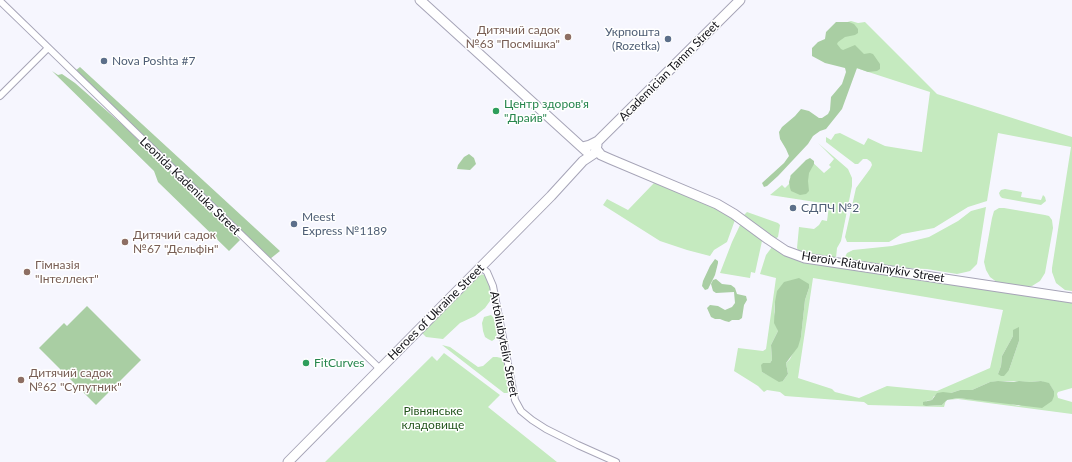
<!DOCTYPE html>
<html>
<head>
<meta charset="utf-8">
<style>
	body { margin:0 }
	canvas { display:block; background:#f6f6fe }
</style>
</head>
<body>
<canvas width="1072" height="462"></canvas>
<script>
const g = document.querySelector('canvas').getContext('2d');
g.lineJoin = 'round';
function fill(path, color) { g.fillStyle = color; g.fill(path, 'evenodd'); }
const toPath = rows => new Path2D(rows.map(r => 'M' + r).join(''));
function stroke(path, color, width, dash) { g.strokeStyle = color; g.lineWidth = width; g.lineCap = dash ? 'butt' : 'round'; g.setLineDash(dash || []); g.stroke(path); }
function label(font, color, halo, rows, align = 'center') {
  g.font = font + ' Lato,sans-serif'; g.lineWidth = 3; g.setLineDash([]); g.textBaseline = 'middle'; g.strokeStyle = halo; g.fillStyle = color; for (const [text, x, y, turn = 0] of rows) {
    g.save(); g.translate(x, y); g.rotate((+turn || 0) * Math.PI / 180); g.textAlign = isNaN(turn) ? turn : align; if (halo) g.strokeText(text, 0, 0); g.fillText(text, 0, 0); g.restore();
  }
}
fill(toPath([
	[851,21,858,23,865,22,937,94,1072,137,1072,291,1065,290,1056,283,1052,272,1052,268,1071,147,998,133,987,201,968,207,934,228,902,234,889,242,847,242,845,237,856,188,870,169,872,165,871,162,867,159,863,159,858,164,855,164,826,142,826,137,831,140,835,134,840,133,864,145,868,138,885,146,922,152,930,92,816,55,844,23],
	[818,143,848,169,852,178,852,186,841,241,837,248,836,258,808,253,798,250,797,248,799,227,814,229,819,225,822,220,827,221,829,206,822,203,770,195,782,185,785,188,793,180,790,176,809,159,824,173,831,167,829,165,834,159],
	[654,183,715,207,735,220,727,242,714,250,710,256,687,250,660,241,603,205,607,199,628,210],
	[1005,189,1022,192,1021,197,1041,200,1043,195,1045,197,1046,201,1041,205,1002,198,1000,196,999,193,1001,190],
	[986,207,977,264,970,271,966,272,957,274,927,269,901,268,844,259,847,253,853,250,892,246,929,237,958,221,971,211],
	[999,208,1004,208,1045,215,1049,216,1052,220,1053,228,1045,273,1040,281,1032,286,1027,287,998,283,990,277,986,270,984,262,992,218,994,211],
	[747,212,778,223,780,225,778,237,775,239,744,215],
	[741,223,762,241,755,273,751,272,750,278,720,273,732,242],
	[772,247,791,258,807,263,1072,303,1072,388,1058,392,1057,394,1058,398,1072,402,1072,414,958,399,946,400,944,407,868,405,864,402,785,396,780,392,767,390,764,392,758,386,734,371,738,348,763,351,766,349,776,278,760,274,766,255],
	[813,278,1003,310,990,368,937,391,887,386,859,398,835,392,832,389,798,378],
	[809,288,805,300,801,337,790,359,786,363,788,374,783,381,779,381,762,372,763,363,770,363,772,360,771,345,778,331,774,312,775,302],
	[1013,330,1019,330,1019,341,1009,370,998,374,1001,366,1002,356,1013,336],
	[1007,381,1029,382,1041,381,1050,385,1054,391,1019,406,1007,403,958,398,947,400,942,405,926,406,926,401,932,400,934,396,951,393,960,390,972,390,990,382],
	[479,274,485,275,488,278,492,292,490,301,485,308,475,316,460,323,443,339,426,337,422,333],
	[491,315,494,318,497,333,496,338,492,341,488,339,485,337,483,331,482,323,484,317],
	[442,345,450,347,478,367,483,366,493,357,497,357,501,358,504,362,509,392,507,393,504,393],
	[444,353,500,395,488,407,557,462,325,462,432,356,437,361]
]), '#c5eabf');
fill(toPath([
	[836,22,849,22,854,24,858,29,858,33,855,35,845,37,838,42,837,44,841,49,843,50,855,45,864,54,870,53,873,54,880,64,880,69,877,71,868,72,857,68,842,109,826,129,820,131,813,136,808,144,778,176,767,186,764,187,762,183,784,163,789,156,786,149,780,139,779,132,782,127,795,116,801,109,809,111,819,118,822,118,828,114,830,110,831,97,842,84,846,72,845,68,825,63,812,56,812,48,818,42,825,39,826,32],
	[80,67,280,251,270,259,75,71],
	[52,71,58,75,62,74,75,83,124,126,240,240,229,251,158,182,154,171],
	[469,154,474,158,476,164,470,170,457,169,458,165,464,157],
	[810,158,814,161,814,164,809,173,808,181,809,191,806,194,800,195,791,191,790,188,789,182,791,175,806,160],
	[715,259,718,261,718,263,715,275,708,289,705,290,702,286,703,281,710,266],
	[799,278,809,284,809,288,805,300,801,337,798,347,786,363,788,374,783,381,779,382,762,372,761,365,763,363,770,363,772,360,771,345,778,331,774,323,775,302,777,291,784,282],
	[716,279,722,284,731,285,735,288,737,294,746,296,747,300,744,305,742,318,739,320,732,320,729,322,725,321,720,319,715,319,711,317,707,308,710,305,718,306,725,310,732,307,735,303,734,292,716,293,713,291,711,284,713,280],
	[87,306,141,360,96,405,39,348,64,323,67,326],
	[1019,327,1019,341,1009,370,1004,376,1001,376,998,374,1001,366,1002,356,1013,336,1013,330],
	[998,381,1014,382,1019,381,1029,382,1041,381,1049,383,1054,391,1054,396,1052,401,1042,408,958,398,947,400,942,405,926,406,923,405,923,402,932,400,937,393,943,392,951,393,960,390,972,390,990,382]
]), '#a9cea3');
const street = toPath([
	[0,1,380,369],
	[0,96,48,48],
	[481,267,487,272,493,286,515,400,521,411,532,420,546,429,578,445,616,462]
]);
const secondary = toPath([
	[420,0,586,151],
	[590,145,598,141,740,0],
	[582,147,590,145,594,146,601,155,610,159,717,204,734,214,768,239,786,251,805,258,1072,298],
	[288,462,551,196,583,161,595,153,597,145]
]);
stroke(street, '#a6a4b7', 8);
stroke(secondary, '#a6a4b7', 11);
stroke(street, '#fff', 6);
stroke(secondary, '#fff', 9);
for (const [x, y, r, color] of [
	[568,37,4,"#8d6e63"],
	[668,39,4,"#5c6f8a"],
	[104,61,4,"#5c6f8a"],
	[496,111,4,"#2e9e5b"],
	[793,208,4,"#5c6f8a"],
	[294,224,4,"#5c6f8a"],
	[125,242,4,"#8d6e63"],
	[27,272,4,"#8d6e63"],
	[306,363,4,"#2e9e5b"],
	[21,380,4,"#8d6e63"]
]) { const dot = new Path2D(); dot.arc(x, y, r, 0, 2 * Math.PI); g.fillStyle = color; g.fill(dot); stroke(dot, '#fff', 1.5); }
label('12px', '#785e54', '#fff', [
	["Дитячий садок",560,30,"right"],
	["№63 \"Посмішка\"",560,44,"right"],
	["Дитячий садок",133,235],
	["№67 \"Дельфін\"",133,249],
	["Гімназія",35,265],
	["\"Інтеллект\"",35,279],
	["Дитячий садок",29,373],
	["№62 \"Супутник\"",29,387]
], 'left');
label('12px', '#4e5e75', '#fff', [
	["Укрпошта",660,32,"right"],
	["(Rozetka)",660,46,"right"],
	["Nova Poshta #7",112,61],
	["СДПЧ №2",801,208],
	["Meest",302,217],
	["Express №1189",302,231]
], 'left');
label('12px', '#111117', '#fff', [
	["Academician Tamm Street",669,71,-45],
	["Leonida Kadeniuka Street",190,186,44],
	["Heroiv-Riatuvalnykiv Street",873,267,9],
	["Heroes of Ukraine Street",436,312,-45],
	["Avtoliubyteliv Street",504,344,79]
]);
label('12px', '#27864d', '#fff', [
	["Центр здоров'я",504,104],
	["\"Драйв\"",504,118],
	["FitCurves",314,363]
], 'left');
label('12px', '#25561e', '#fff', [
	["Рівнянське",433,411],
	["кладовище",433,425]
]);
</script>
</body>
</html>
